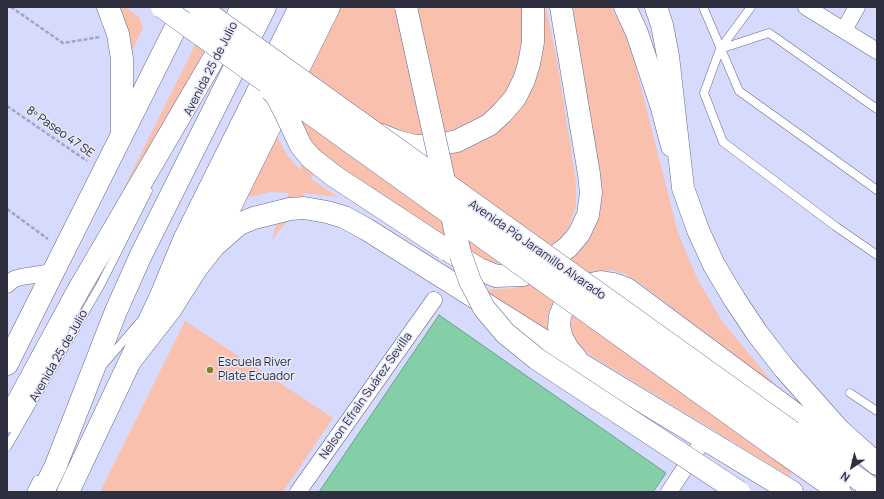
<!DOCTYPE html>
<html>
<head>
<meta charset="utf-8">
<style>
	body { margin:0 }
	#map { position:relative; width:884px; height:499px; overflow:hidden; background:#d6dafc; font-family:Manrope,sans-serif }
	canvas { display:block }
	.frame { position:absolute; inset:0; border:8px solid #2e3040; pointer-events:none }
	.north { position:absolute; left:832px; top:447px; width:40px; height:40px; -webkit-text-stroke:3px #e6e8fa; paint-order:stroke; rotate:215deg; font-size:11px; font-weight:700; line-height:16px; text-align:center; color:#2e3040 }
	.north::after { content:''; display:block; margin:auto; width:14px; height:18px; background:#2e3040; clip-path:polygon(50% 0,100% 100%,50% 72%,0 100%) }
</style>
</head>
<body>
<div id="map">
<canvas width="884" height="499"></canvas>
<div class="frame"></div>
<div class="north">N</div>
</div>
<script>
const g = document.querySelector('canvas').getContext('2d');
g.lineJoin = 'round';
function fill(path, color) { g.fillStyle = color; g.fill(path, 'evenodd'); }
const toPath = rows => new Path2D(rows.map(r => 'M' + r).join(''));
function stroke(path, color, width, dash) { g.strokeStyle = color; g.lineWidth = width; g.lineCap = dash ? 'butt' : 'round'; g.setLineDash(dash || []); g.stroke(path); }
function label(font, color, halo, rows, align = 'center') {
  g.font = font + ' Manrope,sans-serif'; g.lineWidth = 3; g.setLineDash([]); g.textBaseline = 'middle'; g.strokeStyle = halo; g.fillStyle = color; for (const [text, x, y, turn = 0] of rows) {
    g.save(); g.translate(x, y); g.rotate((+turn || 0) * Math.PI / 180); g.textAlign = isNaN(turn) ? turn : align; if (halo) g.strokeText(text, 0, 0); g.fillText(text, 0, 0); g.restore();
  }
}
fill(toPath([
	[116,7,127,8,139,17,143,28,131,53],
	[214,7,226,7,186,86,123,190],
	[339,7,546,7,558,66,576,182,576,206,569,227,557,242,497,264,482,262,323,156,311,179,338,197,304,193,293,214,272,240,280,210,289,193,271,192,245,198,276,135,287,155,300,170,313,144,301,124,293,108,306,73],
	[573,7,611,7,623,28,634,60,678,233,697,278,722,321,779,390,641,284,625,274,612,270,586,273,554,300,548,313,547,335,464,281,486,290,515,288,529,283,574,256,599,187],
	[572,314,792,471,790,477,590,355,578,344,572,335,571,326],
	[185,321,333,418,283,492,100,492]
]), '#f8c0ad');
const water = toPath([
	[439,315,666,473,653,492,319,492,439,315]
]);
fill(water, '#85cfa8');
stroke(water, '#6b9f89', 1);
const lane = toPath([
	[703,7,739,91,877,190],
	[751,7,720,49,704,93,723,142,835,226,877,255],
	[720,49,769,33,877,109],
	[285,67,315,7],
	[184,265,197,243,271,94],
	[102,366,139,323],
	[850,393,877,411],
	[7,447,101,284,148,191],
	[31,492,37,480]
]);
const street = toPath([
	[806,7,877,51],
	[844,30,857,7],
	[7,285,14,279,21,277,53,272],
	[298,492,434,300],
	[669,492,704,439]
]);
const secondary = toPath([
	[625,7,637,33,662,108,672,146],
	[382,135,396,141,415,146,438,145,457,141,489,125,502,113,515,98,524,80,529,64,533,42,533,7],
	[451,252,479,269,496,276,523,275,544,265,568,247,579,234,588,215,591,193,589,174,561,7],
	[205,253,230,207,329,7],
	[792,432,877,492],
	[780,450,840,492]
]);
const primary = toPath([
	[108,7,118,34,122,59,122,130],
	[7,364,186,7],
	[7,422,79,289,229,32],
	[43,492,56,465,116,311,141,255,265,7],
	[68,492,160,298,184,240,300,7]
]);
const highway = toPath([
	[656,7,662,25,668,56,683,188,698,230,714,265,735,300,757,333,784,368,839,430,877,464],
	[237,17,242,7],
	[576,358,568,349,562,338,559,327,560,316,564,306,572,294,580,288,591,284,601,282,614,284,627,289,845,451],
	[131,360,170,310,196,269,214,246,239,224,254,218,290,209,304,208,327,212,344,217,366,229,584,366,792,492]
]);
stroke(lane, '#66698f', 9);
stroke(street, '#66698f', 17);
stroke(secondary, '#66698f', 23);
stroke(primary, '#66698f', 23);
stroke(highway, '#66698f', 23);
stroke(toPath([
	[11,7,63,43,100,37],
	[7,106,87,161],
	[7,209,48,239]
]), '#a1a5c1', 2.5, [4, 2]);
stroke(lane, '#fff', 8);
stroke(street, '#fff', 16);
stroke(secondary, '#fff', 22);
stroke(primary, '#fff', 22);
stroke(highway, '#fff', 22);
const secondaryBridge = toPath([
	[162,7,780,450],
	[199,7,792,432],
	[271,90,276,95,284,110,301,146,311,158,334,176,445,249]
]);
const highwayBridge = toPath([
	[406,7,460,253,470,281,484,308,505,333,537,359,739,492]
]);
stroke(secondaryBridge, '#66698f', 23, []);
stroke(highwayBridge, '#66698f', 23, []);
stroke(secondaryBridge, '#fff', 22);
stroke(highwayBridge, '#fff', 22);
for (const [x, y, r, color] of [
	[210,370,4,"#8c7d24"]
]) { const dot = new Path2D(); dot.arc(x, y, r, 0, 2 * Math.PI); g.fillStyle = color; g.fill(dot); stroke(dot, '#e6e8fa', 1.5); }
label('12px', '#2e3040', '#e6e8fa', [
	["Avenida 25 de Julio",211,69,-63],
	["8º Paseo 47 SE",60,132,35],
	["Avenida Pío Jaramillo Alvarado",537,250,35],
	["Avenida 25 de Julio",59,356,-60],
	["Nelson Efraìn Suárez Sevilla",366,396,-55]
]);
label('12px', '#2e3040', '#e6e8fa', [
	["Escuela River",218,363],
	["Plate Ecuador",218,377]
], 'left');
</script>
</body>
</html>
